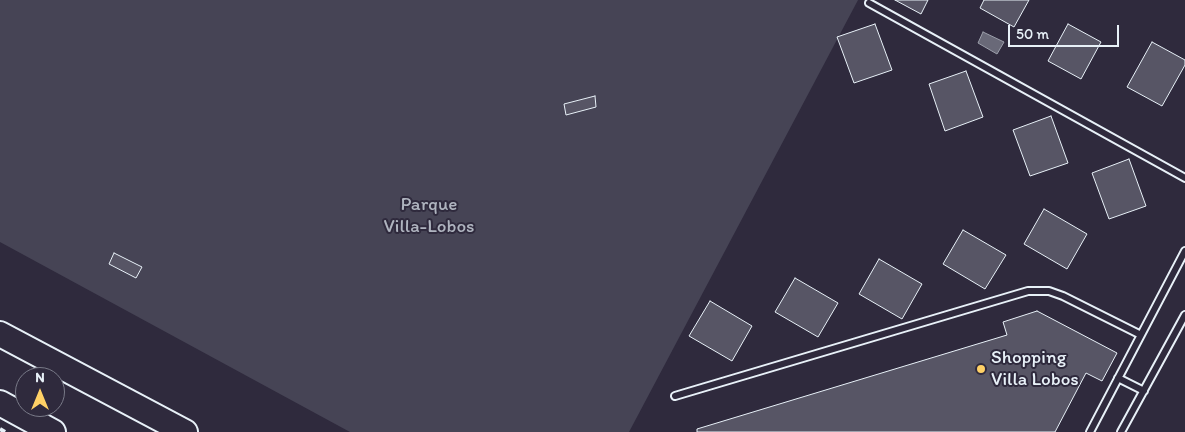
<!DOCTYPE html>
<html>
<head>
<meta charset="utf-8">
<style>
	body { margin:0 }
	#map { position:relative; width:1185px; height:432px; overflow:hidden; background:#2f2a3d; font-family:Itim,sans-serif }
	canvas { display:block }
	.north { position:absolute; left:15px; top:367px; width:50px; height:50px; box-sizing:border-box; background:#2f2a3d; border:1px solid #797a88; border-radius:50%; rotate:0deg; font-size:14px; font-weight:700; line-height:20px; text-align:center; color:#e8f1f8 }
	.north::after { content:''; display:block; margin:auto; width:18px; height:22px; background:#ffd166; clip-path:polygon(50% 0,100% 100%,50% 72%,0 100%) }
	.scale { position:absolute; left:1008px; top:25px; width:111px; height:22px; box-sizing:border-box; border:2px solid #e8f1f8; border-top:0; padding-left:6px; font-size:15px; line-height:18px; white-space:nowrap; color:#e8f1f8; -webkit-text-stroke:4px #2f2a3d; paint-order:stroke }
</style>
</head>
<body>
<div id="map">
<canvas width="1185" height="432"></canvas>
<div class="north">N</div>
<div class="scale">50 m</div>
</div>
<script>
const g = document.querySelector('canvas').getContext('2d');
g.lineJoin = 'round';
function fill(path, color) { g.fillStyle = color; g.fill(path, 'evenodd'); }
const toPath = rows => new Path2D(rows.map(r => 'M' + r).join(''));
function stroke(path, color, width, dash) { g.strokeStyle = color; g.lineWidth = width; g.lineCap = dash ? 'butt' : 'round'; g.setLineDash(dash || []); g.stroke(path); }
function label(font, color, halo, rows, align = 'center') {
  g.font = font + ' Itim,sans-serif'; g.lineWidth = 4; g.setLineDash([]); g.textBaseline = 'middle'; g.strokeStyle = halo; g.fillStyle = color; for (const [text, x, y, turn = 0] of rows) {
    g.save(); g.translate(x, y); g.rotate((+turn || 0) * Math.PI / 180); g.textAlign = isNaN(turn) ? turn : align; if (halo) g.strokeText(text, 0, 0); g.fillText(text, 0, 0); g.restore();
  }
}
fill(toPath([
	[0,0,858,0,629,432,350,432,0,242]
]), '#464455');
const water = toPath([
	[983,32,1004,42,997,54,978,43,983,32]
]);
fill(water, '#696978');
stroke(water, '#9c9fab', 1);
const building = toPath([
	[895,0,928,0,921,14,895,0],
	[984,0,1029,0,1014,27,980,8,984,0],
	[875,24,892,70,854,83,837,37,875,24],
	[1068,24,1101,42,1081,79,1048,61,1068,24],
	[1152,42,1185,60,1185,65,1162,106,1127,87,1152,42],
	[966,71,983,117,945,131,929,84,966,71],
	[595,96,596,107,566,115,564,104,595,96],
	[1051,116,1068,163,1030,176,1013,130,1051,116],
	[1129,159,1146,206,1109,219,1092,173,1129,159],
	[1044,209,1087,234,1067,269,1024,244,1044,209],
	[963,230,1006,255,985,289,943,264,963,230],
	[114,253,142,267,136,278,109,264,114,253],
	[879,259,922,284,902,319,859,294,879,259],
	[795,278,838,303,818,337,775,312,795,278],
	[710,301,752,326,732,361,689,336,710,301],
	[1037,311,1117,353,1102,381,1086,373,1055,432,697,432,697,429,1007,335,1003,322,1037,311]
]);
fill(building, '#575565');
stroke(building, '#e8f1f8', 1);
const lane = toPath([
	[869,3,1185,178],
	[1118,378,1144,391],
	[675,396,1028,291,1049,291,1063,296,1141,335],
	[1090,432,1185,251],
	[1121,432,1185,315]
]);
const highway = toPath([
	[0,334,185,432],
	[0,403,53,432]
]);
stroke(lane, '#e8f1f8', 10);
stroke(highway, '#e8f1f8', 28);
stroke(lane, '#2f2a3d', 6);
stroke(highway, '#2f2a3d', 24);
stroke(toPath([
	[0,429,5,432]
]), '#e8f1f8', 4, [8, 4]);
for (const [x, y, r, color] of [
	[981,369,5,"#ffd166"]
]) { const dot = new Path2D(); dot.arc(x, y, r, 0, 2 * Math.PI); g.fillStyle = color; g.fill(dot); stroke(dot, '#2f2a3d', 2); }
label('19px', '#afb4bf', '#2f2a3d', [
	["Parque",429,205],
	["Villa-Lobos",429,227]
]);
label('19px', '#e8f1f8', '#2f2a3d', [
	["Shopping",991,358],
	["Villa Lobos",991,380]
], 'left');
</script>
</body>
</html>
